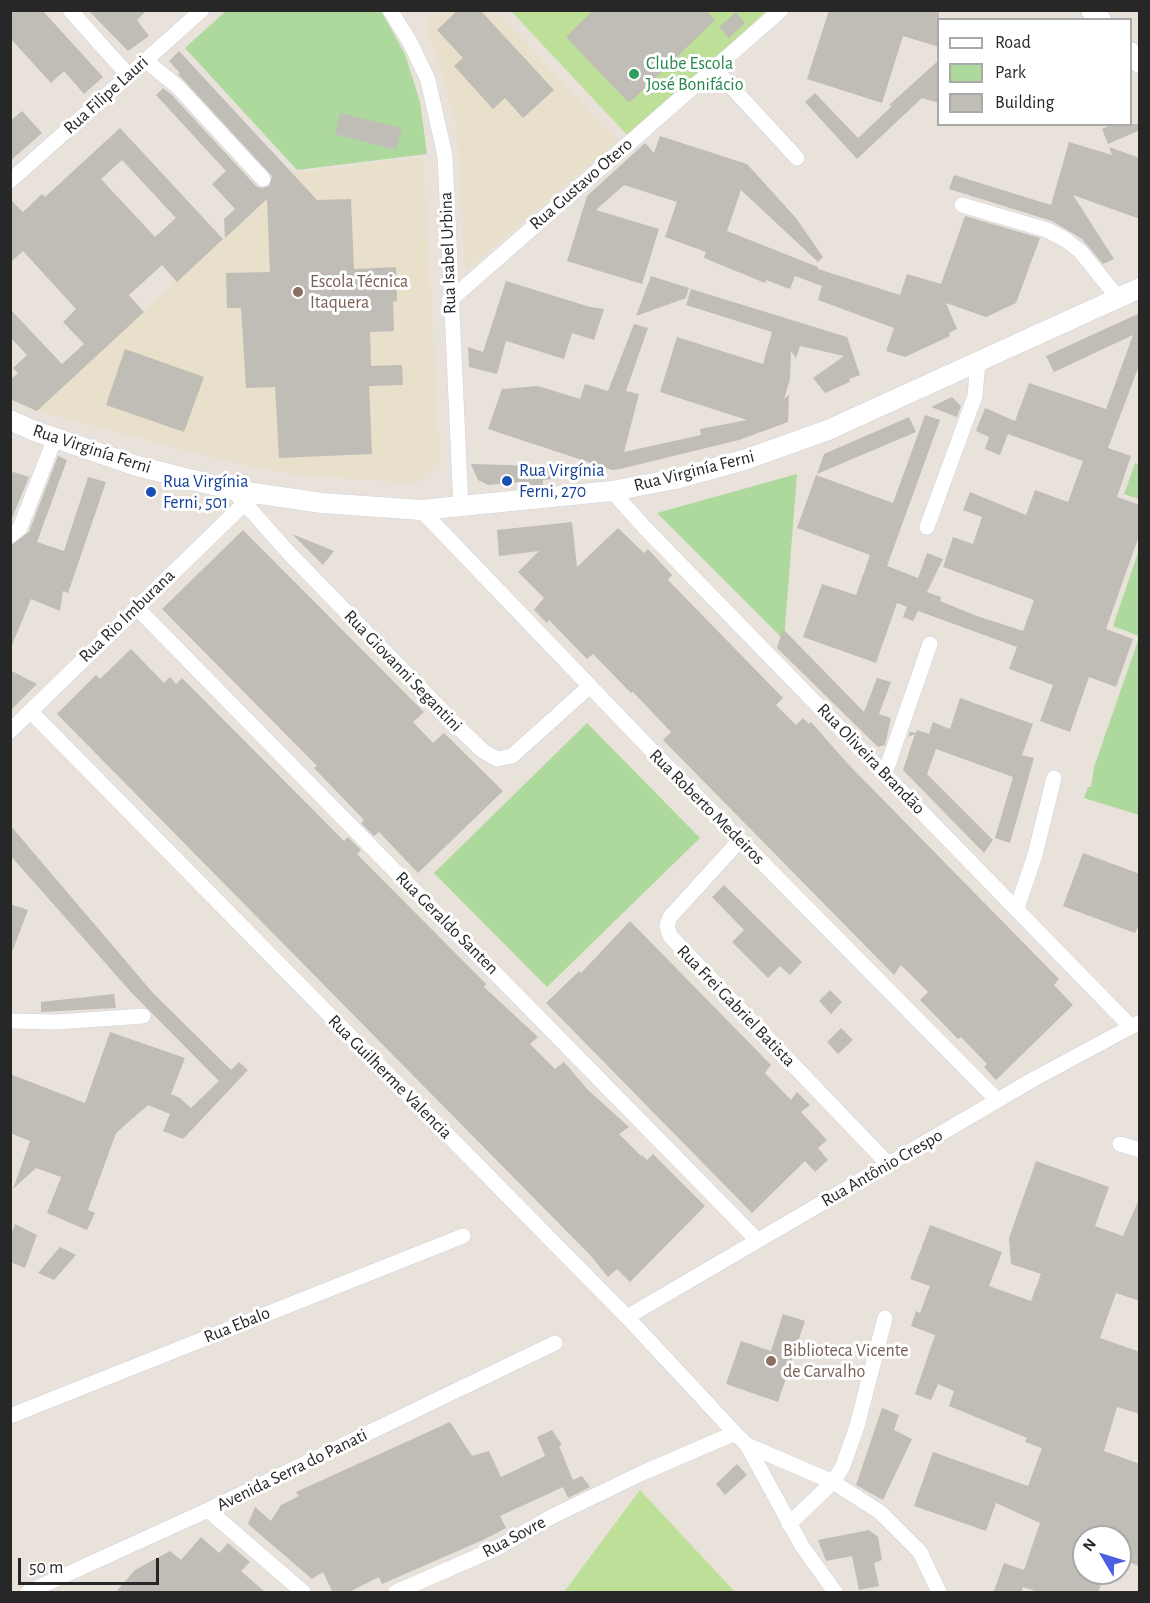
<!DOCTYPE html>
<html>
<head>
<meta charset="utf-8">
<style>
	body { margin:0 }
	#map { position:relative; width:1150px; height:1603px; overflow:hidden; background:#e8e2da; font-family:"Alegreya Sans",sans-serif }
	canvas { display:block }
	.frame { position:absolute; inset:0; border:12px solid #272727; pointer-events:none }
	.legend { position:absolute; left:937px; top:18px; width:195px; height:108px; box-sizing:border-box; background:#fff; border:2px solid #a9a9a9; margin:0; padding:8px 10px; list-style:none; font-size:18px; color:#272727 }
	.legend li { display:flex; align-items:center; gap:12px; height:30px }
	.legend b { width:30px; border:2px solid #a9a9a9 }
	.north { position:absolute; left:1072px; top:1525px; width:60px; height:60px; box-sizing:border-box; background:#fff; border:2px solid #a9a9a9; border-radius:50%; rotate:308deg; font-size:16px; font-weight:700; line-height:24px; text-align:center; color:#272727 }
	.north::after { content:''; display:block; margin:auto; width:21px; height:27px; background:#4b5fe3; clip-path:polygon(50% 0,100% 100%,50% 72%,0 100%) }
	.scale { position:absolute; left:18px; top:1558px; width:141px; height:27px; box-sizing:border-box; border:3px solid #272727; border-top:0; padding-left:8px; font-size:18px; line-height:21px; white-space:nowrap; color:#272727; -webkit-text-stroke:4px #fff; paint-order:stroke }
</style>
</head>
<body>
<div id="map">
<canvas width="1150" height="1603"></canvas>
<div class="frame"></div>
<ul class="legend">
<li><b style="height:8px;background:#fff"></b>Road</li>
<li><b style="height:16px;background:#add99c"></b>Park</li>
<li><b style="height:16px;background:#c0bcb6"></b>Building</li>
</ul>
<div class="north">N</div>
<div class="scale">50 m</div>
</div>
<script>
const g = document.querySelector('canvas').getContext('2d');
g.lineJoin = 'round';
function fill(path, color) { g.fillStyle = color; g.fill(path, 'evenodd'); }
const toPath = rows => new Path2D(rows.map(r => 'M' + r).join(''));
function stroke(path, color, width, dash) { g.strokeStyle = color; g.lineWidth = width; g.lineCap = dash ? 'butt' : 'round'; g.setLineDash(dash || []); g.stroke(path); }
function label(font, color, halo, rows, align = 'center') {
  g.font = font + ' "Alegreya Sans",sans-serif'; g.lineWidth = 6; g.setLineDash([]); g.textBaseline = 'middle'; g.strokeStyle = halo; g.fillStyle = color; for (const [text, x, y, turn = 0] of rows) {
    g.save(); g.translate(x, y); g.rotate((+turn || 0) * Math.PI / 180); g.textAlign = isNaN(turn) ? turn : align; if (halo) g.strokeText(text, 0, 0); g.fillText(text, 0, 0); g.restore();
  }
}
fill(toPath([
	[438,11,496,11,617,141,466,270,456,124,426,22],
	[423,157,440,462,417,483,299,475,228,461,37,411,294,173]
]), '#e8e0ca');
fill(toPath([
	[226,11,381,11,405,54,420,102,427,154,297,170,185,48],
	[1135,463,1139,465,1139,499,1124,494],
	[797,474,784,640,657,513],
	[1139,550,1140,636,1139,636,1113,626],
	[1139,638,1139,815,1084,798,1088,787,1091,787,1094,767],
	[587,723,700,838,547,987,434,873]
]), '#add99c');
fill(toPath([
	[511,11,766,11,630,138],
	[640,1490,735,1592,564,1592]
]), '#bddf98');
fill(toPath([
	[10,10,42,10,103,77,84,94,64,71,51,83,10,38],
	[88,10,147,10,137,20,149,36,128,51],
	[458,10,480,10,554,90,523,118,505,98,493,109,454,66,463,58,437,30],
	[593,10,706,10,715,20,629,103,566,37],
	[829,10,939,10,939,47,903,36,882,103,807,79],
	[736,12,745,23,729,38,719,27],
	[179,51,317,200,351,199,354,269,396,267,397,301,393,302,394,331,370,332,371,366,402,365,403,385,369,386,372,454,279,458,275,387,246,388,241,308,227,308,226,273,270,272,267,199,225,238,224,219,235,209,212,184,226,171,156,95,163,88,171,94,256,186,261,188,269,186,272,176,178,74,180,73,169,61],
	[939,60,939,103,922,98,857,159,805,102,815,93,858,138,892,106,889,105],
	[22,111,42,133,10,161,10,121],
	[340,113,402,128,396,150,335,134],
	[1113,124,1140,124,1140,130,1108,144,1102,129],
	[120,128,223,239,177,282,162,265,129,295,144,312,37,411,10,399,10,380,18,373,13,368,27,355,10,337,10,309,62,364,84,344,63,322,76,309,23,251,10,263,10,199,23,212,42,194,45,197],
	[122,160,176,218,155,237,101,179],
	[660,136,747,164,796,218,823,257,818,262,741,190,727,231,818,267,818,269,900,295,907,274,941,284,965,216,1040,238,1016,303,986,317,946,303,957,329,949,333,950,336,905,357,886,351,894,328,818,300,822,286,795,276,790,289,766,280,765,283,704,258,706,252,665,237,677,202,624,185,596,210,659,229,642,284,567,261,587,196,645,143,654,153],
	[1069,142,1112,155,1109,147,1140,158,1140,219,1073,195,1114,259,1103,264,1082,239,1052,221,949,189,954,175,1051,205],
	[651,276,689,288,686,298,636,316],
	[506,281,590,307,604,309,594,340,572,333,564,359,506,341,497,374,469,367,468,347,483,352],
	[691,289,847,337,860,375,849,379,850,382,825,393,813,378,844,356,800,346,796,358,791,351,790,379,784,399,789,395,788,422,739,440,620,469,612,470,488,429,502,389,538,386,580,399,585,384,608,391,634,324,648,328,626,391,639,394,624,452,701,435,700,429,747,420,660,392,677,337,763,364,772,332,686,305],
	[1140,313,1140,363,1108,448,1131,456,1117,497,1140,505,1140,533,1106,629,1133,639,1116,687,1089,677,1070,732,1040,721,1053,685,1009,669,1017,647,921,612,918,611,913,621,903,617,907,607,897,603,876,663,803,637,822,584,856,595,870,555,797,528,816,475,893,503,925,415,940,420,887,566,918,578,927,553,943,559,927,592,941,597,940,601,977,616,1023,631,1034,600,943,567,953,537,973,544,982,517,963,510,970,492,1026,515,1035,490,1068,502,1083,461,1008,434,1000,455,985,449,989,437,976,431,985,408,1015,421,1029,383,1106,409,1133,335,1054,372,1046,356],
	[125,349,204,377,184,432,106,405],
	[952,397,961,406,957,417,931,407],
	[909,417,916,432,817,474,824,454],
	[58,456,67,460,37,542,64,551,88,477,106,482,68,593,63,591,60,611,31,599,10,650,10,546,29,532],
	[471,464,575,467,575,477,543,480,543,485,520,487,519,482,488,485,478,480],
	[10,471,29,477,10,523],
	[572,522,577,567,618,528,644,553,648,549,672,575,668,580,783,698,776,705,796,725,803,718,809,724,811,722,848,764,1059,979,1054,985,1073,1005,996,1080,984,1067,987,1064,961,1037,958,1039,920,1000,928,992,901,965,894,975,663,740,671,732,633,692,631,693,593,654,587,659,549,620,547,623,534,610,544,598,518,572,539,551,499,556,497,530],
	[243,530,424,712,413,722,433,743,444,733,503,791,418,873,379,832,374,836,361,823,364,820,314,768,317,766,162,609],
	[292,534,334,551,323,565],
	[783,629,864,712,877,678,891,682,879,714,891,718,885,745,878,747,777,648],
	[131,649,164,683,170,677,176,684,182,678,344,841,348,837,361,850,357,854,486,984,484,987,538,1037,530,1044,555,1069,564,1062,588,1090,629,1127,619,1134,641,1156,642,1155,647,1160,653,1154,705,1206,630,1282,617,1269,608,1277,591,1256,57,714,96,675,100,679],
	[10,670,37,684,10,711],
	[960,698,1033,724,1022,755,1034,758,1010,843,995,838,1013,777,936,749,927,774,993,840,984,853,903,770,915,734,908,737,910,732,916,733,917,730,929,734,933,722,950,729],
	[10,825,153,993,231,1070,239,1062,248,1070,183,1139,163,1131,170,1114,148,1105,116,1133,88,1210,95,1213,87,1230,47,1213,61,1177,36,1168,13,1189,30,1141,10,1133,10,1074,85,1103,110,1032,185,1058,171,1094,180,1098,191,1108,219,1081,130,991,10,855],
	[1083,853,1140,874,1140,922,1135,933,1063,906],
	[724,885,802,962,790,975,780,966,768,978,732,942,744,930,712,897],
	[10,904,28,910,12,952,10,952],
	[630,921,771,1065,765,1073,791,1100,797,1092,810,1105,801,1112,827,1140,818,1148,828,1160,815,1172,805,1161,752,1213,546,1003,579,971,581,973],
	[830,990,842,1002,831,1014,819,1001],
	[114,994,116,1008,41,1012,41,1002],
	[841,1028,853,1040,838,1054,827,1042],
	[1036,1161,1109,1187,1095,1226,1123,1236,1140,1197,1140,1301,1116,1293,1100,1338,1140,1352,1140,1414,1117,1407,1104,1451,1140,1464,1140,1566,1120,1559,1120,1537,1084,1537,1084,1573,1105,1573,1098,1593,1041,1593,1023,1587,1021,1593,993,1593,1004,1563,1024,1570,1040,1523,996,1503,986,1531,914,1506,933,1452,1028,1486,1042,1448,1025,1442,1027,1438,949,1406,954,1391,938,1384,931,1400,915,1394,935,1335,911,1326,916,1311,920,1313,930,1286,910,1279,930,1225,1002,1252,989,1286,1031,1301,1041,1274,1011,1264,1009,1238],
	[15,1224,37,1235,25,1268,10,1262,10,1238],
	[60,1247,76,1255,54,1280,38,1273],
	[783,1314,805,1321,778,1402,726,1384,741,1341,771,1351],
	[882,1408,899,1415,894,1430,912,1439,883,1500,856,1485],
	[450,1422,472,1456,489,1451,501,1477,545,1456,537,1437,552,1430,562,1445,559,1446,573,1480,582,1476,590,1487,568,1498,563,1487,500,1516,506,1528,485,1539,382,1584,379,1577,347,1593,333,1593,323,1572,312,1579,248,1524,255,1507,271,1521,281,1505,299,1496,296,1492],
	[737,1464,747,1475,725,1495,716,1484],
	[869,1530,878,1537,882,1560,874,1563,879,1586,859,1590,852,1556,826,1561,818,1540],
	[201,1537,219,1553,228,1543,250,1562,241,1571,266,1593,115,1593,135,1570,170,1551,181,1560]
]), '#c0bcb6');
const minor = toPath([
	[70,10,128,75],
	[390,10,410,42,428,80,445,156,461,508],
	[145,60,178,87,263,179],
	[715,69,797,158],
	[10,181,202,10],
	[962,205,1047,230,1066,240,1081,252,1118,298],
	[449,301,781,10],
	[233,490,288,552,458,727,483,751,497,759,512,756,590,686],
	[612,491,645,528,1131,1027],
	[421,510,655,754,997,1100],
	[927,527,975,396,978,361],
	[10,536,20,528,55,438],
	[136,607,757,1240],
	[30,711,627,1317,735,1433,747,1445,802,1546,835,1592],
	[10,731,245,503],
	[885,773,930,644],
	[740,840,670,917,667,926,670,936,888,1164],
	[1017,908,1035,855,1054,778],
	[10,1021,57,1022,143,1016],
	[1120,1144,1140,1150],
	[627,1317,1034,1079,1140,1022],
	[10,1416,463,1236],
	[747,1445,833,1482,880,1512,920,1552,939,1592],
	[208,1510,303,1592],
	[789,1524,833,1482,843,1466,857,1426,885,1318],
	[28,1592,208,1510,555,1343],
	[396,1592,497,1548,551,1517,640,1474,735,1433]
]);
const tertiary = toPath([
	[10,420,32,430,137,466,233,490,322,503,421,510,612,491,675,479,744,460,828,430,1140,288]
]);
const secondary = toPath([
	[1092,10,1100,20],
	[1130,53,1140,62]
]);
stroke(minor, '#cfd1de', 16);
stroke(tertiary, '#cfd1de', 21);
stroke(secondary, '#cfd1de', 24);
stroke(minor, '#fff', 15);
stroke(tertiary, '#fff', 20);
stroke(secondary, '#fff', 22);
for (const [x, y, r, color] of [
	[634,74,6,"#2e9e5b"],
	[298,292,6,"#8d6e63"],
	[507,481,6,"#1a4fb4"],
	[151,492,6,"#1a4fb4"],
	[771,1361,6,"#8d6e63"]
]) { const dot = new Path2D(); dot.arc(x, y, r, 0, 2 * Math.PI); g.fillStyle = color; g.fill(dot); stroke(dot, '#fff', 2); }
label('18px', '#27864d', '#fff', [
	["Clube Escola",646,64],
	["José Bonifácio",646,85]
], 'left');
label('18px', '#272727', '#fff', [
	["Rua Filipe Lauri",106,95,-42],
	["Rua Gustavo Otero",581,184,-41],
	["Rua Isabel Urbina",448,253,-92],
	["Rua Virginía Ferni",92,449,18],
	["Rua Virginía Ferni",694,471,-14],
	["Rua Rio Imburana",127,616,-44],
	["Rua Giovanni Segantini",403,671,46],
	["Rua Oliveira Brandão",871,759,46],
	["Rua Roberto Medeiros",707,807,45],
	["Rua Geraldo Santen",447,923,45],
	["Rua Frei Gabriel Batista",736,1006,46],
	["Rua Guilherme Valencia",390,1077,45],
	["Rua Antônio Crespo",882,1168,-30],
	["Rua Ebalo",237,1325,-22],
	["Avenida Serra do Panati",292,1470,-26],
	["Rua Sovre",514,1537,-28]
]);
label('18px', '#785e54', '#fff', [
	["Escola Técnica",310,282],
	["Itaquera",310,303],
	["Biblioteca Vicente",783,1351],
	["de Carvalho",783,1372]
], 'left');
label('18px', '#164399', '#fff', [
	["Rua Virgínia",519,471],
	["Ferni, 270",519,492],
	["Rua Virgínia",163,482],
	["Ferni, 501",163,503]
], 'left');
</script>
</body>
</html>
